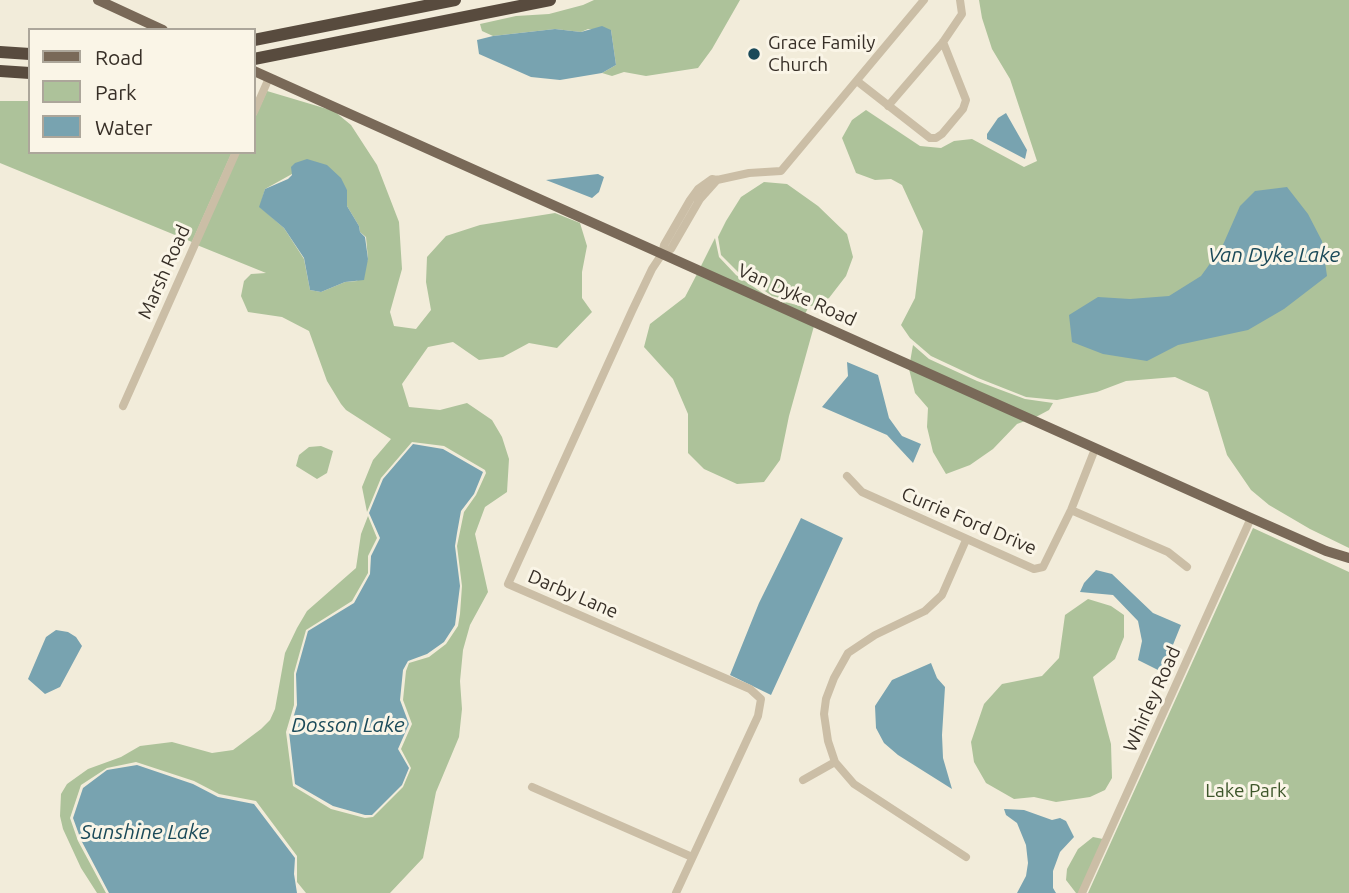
<!DOCTYPE html>
<html>
<head>
<meta charset="utf-8">
<style>
	body { margin:0 }
	#map { position:relative; width:1349px; height:893px; overflow:hidden; background:#f2ecda; font-family:Ubuntu,sans-serif }
	canvas { display:block }
	.legend { position:absolute; left:28px; top:28px; width:228px; height:126px; box-sizing:border-box; background:#faf5e7; border:2px solid #aca69a; margin:0; padding:9px 12px; list-style:none; font-size:21px; color:#372f27 }
	.legend li { display:flex; align-items:center; gap:14px; height:35px }
	.legend b { width:35px; border:2px solid #aca69a }
</style>
</head>
<body>
<div id="map">
<canvas width="1349" height="893"></canvas>
<ul class="legend">
<li><b style="height:9px;background:#796958"></b>Road</li>
<li><b style="height:19px;background:#adc29a"></b>Park</li>
<li><b style="height:19px;background:#78a3b0"></b>Water</li>
</ul>
</div>
<script>
const g = document.querySelector('canvas').getContext('2d');
g.lineJoin = 'round';
function fill(path, color) { g.fillStyle = color; g.fill(path, 'evenodd'); }
const toPath = rows => new Path2D(rows.map(r => 'M' + r).join(''));
function stroke(path, color, width, dash) { g.strokeStyle = color; g.lineWidth = width; g.lineCap = dash ? 'butt' : 'round'; g.setLineDash(dash || []); g.stroke(path); }
function label(font, color, halo, rows, align = 'center') {
  g.font = font + ' Ubuntu,sans-serif'; g.lineWidth = 6; g.setLineDash([]); g.textBaseline = 'middle'; g.strokeStyle = halo; g.fillStyle = color; for (const [text, x, y, turn = 0] of rows) {
    g.save(); g.translate(x, y); g.rotate((+turn || 0) * Math.PI / 180); g.textAlign = isNaN(turn) ? turn : align; if (halo) g.strokeText(text, 0, 0); g.fillText(text, 0, 0); g.restore();
  }
}
fill(toPath([
	[594,0,740,0,712,49,698,68,646,76,624,72,612,76,602,73,616,65,611,30,588,29,581,32,555,29,493,36,482,31,480,24,516,16,549,14,583,5],
	[979,0,1349,0,1349,548,1310,529,1269,505,1251,490,1227,455,1208,392,1175,377,1126,381,1097,392,1057,400,1026,397,978,378,931,356,910,338,901,325,915,298,923,231,902,185,891,179,875,180,856,173,842,138,852,120,866,110,920,146,941,148,954,141,972,139,1024,167,1037,161,1010,79,992,49,982,18],
	[267,91,334,111,351,125,377,165,399,222,402,269,390,312,394,326,416,329,431,310,426,282,427,257,446,236,480,225,555,213,580,223,587,246,582,272,582,298,592,312,557,348,529,343,503,357,479,360,453,342,428,347,402,384,409,407,440,410,467,403,492,420,502,437,509,459,507,492,485,507,475,534,488,592,470,625,463,650,460,681,462,709,459,737,436,792,423,858,390,893,306,893,297,882,297,856,256,801,219,794,194,781,136,762,107,768,81,785,70,818,78,841,106,893,97,893,81,868,63,829,60,816,61,794,67,784,88,769,121,757,140,746,172,742,212,753,233,750,261,729,270,720,275,709,285,653,297,628,307,611,356,568,361,534,368,516,377,538,368,556,368,573,352,601,306,630,294,673,294,705,286,732,293,786,331,809,365,818,373,817,403,787,411,768,401,749,412,724,403,700,406,671,409,663,429,657,446,644,458,626,460,614,462,586,457,546,464,512,476,495,486,473,485,470,444,446,412,442,381,478,367,512,362,487,373,460,391,439,346,410,341,404,327,381,309,331,282,317,248,312,241,296,244,281,251,274,266,273,197,245,239,152,254,152,254,120],
	[292,174,347,190,347,206,359,226,360,232,366,237,368,259,357,281,345,282,321,292,310,290,304,259,284,228,260,207,265,189],
	[0,101,30,101,30,152,232,152,192,242,0,163],
	[764,182,787,184,818,206,847,234,853,257,846,276,829,298,812,306,772,296,738,272,721,255,718,237,726,221,741,197],
	[715,238,719,257,736,275,770,298,808,308,805,314,700,268],
	[697,274,814,326,789,416,780,460,764,482,737,484,704,469,688,453,688,414,673,379,644,347,650,324,685,297],
	[913,345,929,359,977,381,1025,399,1053,403,1049,410,1034,418,910,362],
	[909,369,1025,421,1017,424,993,449,970,465,946,474,933,452,927,427,928,408,915,393],
	[321,446,333,451,327,473,317,479,296,466,299,455,309,447],
	[1253,528,1349,572,1349,893,1088,893],
	[1088,599,1111,606,1124,615,1124,637,1115,659,1093,677,1111,744,1112,778,1105,790,1090,797,1056,802,1034,797,1014,799,986,783,974,762,971,742,984,704,1002,684,1042,676,1059,658,1065,615],
	[1093,837,1103,839,1079,893,1076,893,1066,880,1067,869,1078,849]
]), '#adc29a');
fill(toPath([
	[602,26,611,30,616,65,602,73,560,80,531,77,479,54,477,40,493,36,555,29,581,32],
	[1006,113,1027,150,1025,159,987,139,987,134,998,118],
	[307,159,327,165,341,178,347,190,347,206,359,226,360,232,365,237,368,259,364,280,345,282,321,292,310,290,304,258,284,228,259,207,265,189,288,179,292,175,291,167,295,163],
	[598,174,604,177,599,192,592,198,546,180],
	[1287,187,1308,214,1322,241,1327,276,1284,309,1248,330,1178,345,1147,361,1103,354,1072,342,1069,315,1098,297,1130,299,1169,296,1201,276,1222,247,1240,206,1255,191],
	[847,362,878,375,889,418,902,436,921,444,913,463,887,435,822,407,848,376],
	[413,444,443,449,483,472,474,494,461,511,457,533,455,546,460,586,455,625,444,642,427,654,408,661,403,670,400,700,409,724,398,749,409,768,402,785,372,815,365,815,333,806,295,784,289,732,297,705,296,674,308,631,354,603,370,574,371,556,380,538,369,513,383,479],
	[801,518,843,538,771,695,730,675,759,603],
	[1096,570,1112,574,1153,613,1181,625,1162,672,1138,660,1142,641,1138,621,1113,595,1080,592,1084,583],
	[56,630,68,632,76,637,82,646,60,687,45,694,28,679,46,637],
	[931,663,937,678,945,687,942,735,943,758,952,789,898,755,884,743,876,728,875,706,892,680],
	[137,765,193,784,218,797,254,804,295,858,294,874,297,893,109,893,81,840,73,818,83,788,107,770],
	[1004,809,1024,810,1052,820,1060,818,1066,821,1074,837,1060,852,1053,871,1053,888,1056,893,1017,893,1026,876,1028,863,1026,845,1017,823,1006,815]
]), '#78a3b0');
stroke(toPath([
	[857,81,930,138,936,138,942,134,963,109,966,100,943,42],
	[888,106,943,42,962,14,960,0],
	[254,112,269,78],
	[662,254,671,249,700,199,717,180],
	[123,406,236,152],
	[847,476,862,492,1034,569,1043,567,1071,510,1095,449],
	[1071,510,1168,552,1187,567],
	[966,540,942,595,925,611,875,635,848,653,834,678,826,699,824,714,828,741,835,762,854,784,966,857],
	[803,780,835,762],
	[532,787,692,857],
	[676,893,758,716,761,699,750,689,508,584,632,311,652,269,662,254,664,245,690,200,698,189,712,179,717,180,749,173,781,171,924,0],
	[1082,893,1251,518]
]), '#cbbea6', 8);
stroke(toPath([
	[98,0,163,30],
	[254,71,1251,518,1326,551,1349,558]
]), '#796958', 10);
stroke(toPath([
	[254,40,455,0],
	[0,52,30,54],
	[254,59,550,0],
	[0,71,30,73]
]), '#584b3e', 12);
for (const [x, y, r, color] of [
	[754,54,7,"#1b4a59"]
]) { const dot = new Path2D(); dot.arc(x, y, r, 0, 2 * Math.PI); g.fillStyle = color; g.fill(dot); stroke(dot, '#faf5e7', 2.5); }
label('19px', '#372f27', '#faf5e7', [
	["Grace Family",768,43],
	["Church",768,65]
], 'left');
label('19px', '#372f27', '#faf5e7', [
	["Marsh Road",164,272,-66],
	["Van Dyke Road",797,295,24],
	["Currie Ford Drive",969,521,23],
	["Darby Lane",573,594,23],
	["Whirley Road",1152,699,-66]
]);
label('19px', '#3d562a', '#faf5e7', [
	["Lake Park",1246,791]
]);
label('italic 21px', '#1b4a59', '#faf5e7', [
	["Van Dyke Lake",1274,255],
	["Dosson Lake",348,725],
	["Sunshine Lake",145,832]
]);
</script>
</body>
</html>
